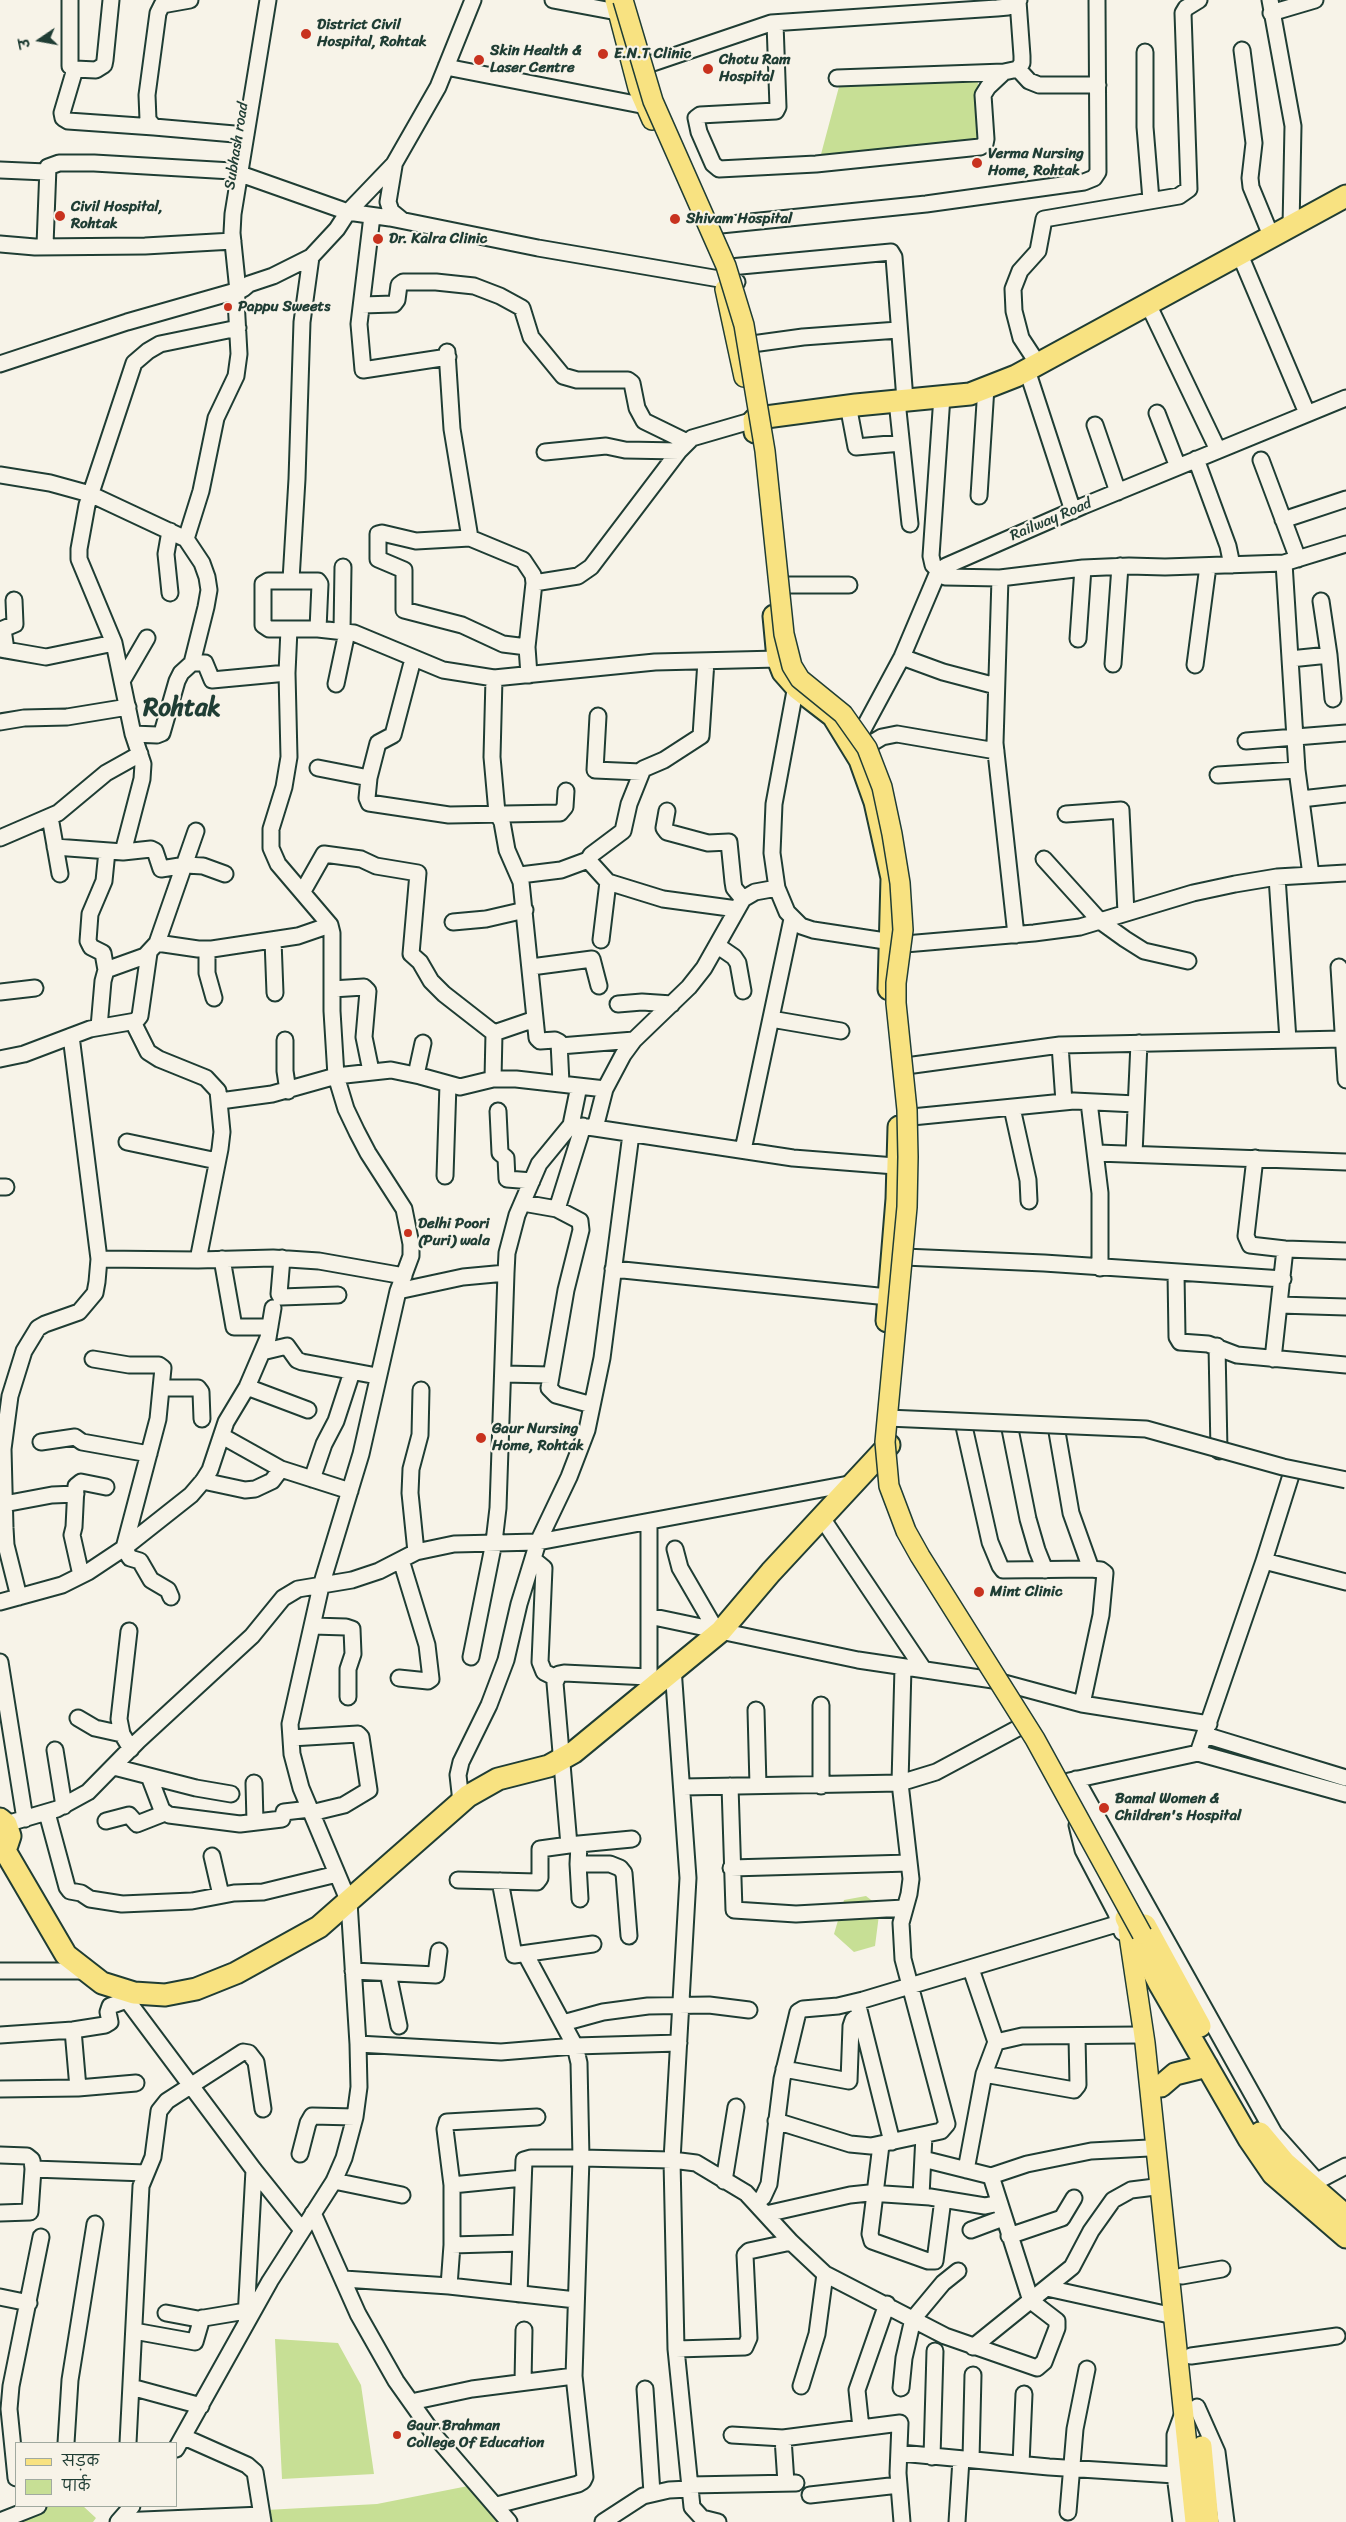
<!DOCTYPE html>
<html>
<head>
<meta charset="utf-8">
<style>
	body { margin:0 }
	#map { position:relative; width:1346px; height:2522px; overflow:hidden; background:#f7f3e8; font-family:Sriracha,"Playpen Sans Deva",sans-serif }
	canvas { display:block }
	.legend { position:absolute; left:15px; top:2442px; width:162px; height:65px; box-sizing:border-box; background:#f7f3e8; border:1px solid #a1aaa0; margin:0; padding:6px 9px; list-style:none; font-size:15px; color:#1f3d34 }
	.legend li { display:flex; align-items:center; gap:10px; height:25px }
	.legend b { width:25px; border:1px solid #a1aaa0 }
	.north { position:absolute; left:15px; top:15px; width:50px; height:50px; -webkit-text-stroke:4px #f7f3e8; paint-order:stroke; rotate:258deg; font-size:14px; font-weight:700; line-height:20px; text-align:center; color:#1f3d34 }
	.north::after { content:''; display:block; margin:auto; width:18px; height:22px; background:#1f3d34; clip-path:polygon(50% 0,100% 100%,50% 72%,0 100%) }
</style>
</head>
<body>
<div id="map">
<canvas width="1346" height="2522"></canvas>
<ul class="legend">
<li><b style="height:6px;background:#f8e281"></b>सड़क</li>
<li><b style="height:14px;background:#c7df95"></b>पार्क</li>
</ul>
<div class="north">उ</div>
</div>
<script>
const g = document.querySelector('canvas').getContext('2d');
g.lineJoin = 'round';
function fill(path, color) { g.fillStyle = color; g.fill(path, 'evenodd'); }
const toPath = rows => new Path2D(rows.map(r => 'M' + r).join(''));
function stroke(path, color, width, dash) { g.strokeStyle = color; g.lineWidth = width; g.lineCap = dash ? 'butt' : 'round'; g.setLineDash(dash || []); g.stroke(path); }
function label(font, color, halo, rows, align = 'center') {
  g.font = font + ' Sriracha,sans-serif'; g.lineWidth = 4.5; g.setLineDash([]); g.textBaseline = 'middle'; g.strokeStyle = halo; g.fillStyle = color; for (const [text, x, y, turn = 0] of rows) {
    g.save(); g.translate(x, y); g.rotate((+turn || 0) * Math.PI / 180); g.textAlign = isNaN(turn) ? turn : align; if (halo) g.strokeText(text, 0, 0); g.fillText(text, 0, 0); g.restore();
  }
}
fill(toPath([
	[977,71,982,142,820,158,840,83],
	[866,1896,880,1907,875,1946,854,1952,834,1934,844,1900],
	[275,2339,338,2343,361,2385,374,2474,282,2479],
	[468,2486,497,2522,268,2522,266,2510,377,2504],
	[48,2506,83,2506,96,2518,93,2522,7,2522]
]), '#c7df95');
const minor = toPath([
	[70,0,70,66,75,69,96,70,104,65,105,60,111,0],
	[190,0,162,5,158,13,147,95,148,120,154,127,246,135],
	[553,0,617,12],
	[1270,0,1293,126,1291,227],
	[1271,13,1315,0],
	[775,23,778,107,776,111,700,115,696,118,699,132,713,164,719,169,816,164,980,147,985,144,986,139,983,95,988,87,1004,72],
	[1242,50,1254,143,1250,178,1251,187,1272,238],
	[1145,52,1145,127,1151,200],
	[446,67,646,106],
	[75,69,62,113,63,118,68,121,154,127],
	[1018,69,1029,81,1039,85,1098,85],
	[636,74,644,66,771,23,997,8,1008,7,1019,0],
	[837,78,1004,72,1018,69,1022,63,1022,56,1018,1],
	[394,166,388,202,391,211,402,220],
	[0,170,46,172],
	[372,216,359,324,363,370,448,357],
	[711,226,926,204,1084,182,1094,178,1098,172,1097,0],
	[0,244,35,247,145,246,233,241],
	[45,245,48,167,59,163,94,163,232,171,348,212,390,218,538,248,737,282],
	[1240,255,1307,413],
	[730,267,891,252,894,257,905,400],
	[1148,304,1218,450],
	[362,305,394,304,397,300,399,285,403,282,436,282,474,286,500,296,522,308,531,337,563,376,577,380,628,380,632,383,637,408,644,421,687,442],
	[752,344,803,337,898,330],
	[447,352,452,429,470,538],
	[0,364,127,322,243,289,249,284,273,276,311,257,337,229,348,212,394,164,438,87,473,0],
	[1038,364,1021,338,1014,311,1013,289,1020,271,1038,251,1044,219,1179,196,1189,189,1183,13,1186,8,1199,0],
	[1027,370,1073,511],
	[942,396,931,556,933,565,945,577,1000,578,1083,568,1129,566,1165,567,1284,563,1346,544],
	[897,401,910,524],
	[848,405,856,447,901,443],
	[1157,413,1178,467],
	[1095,425,1118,492],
	[545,452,606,446,625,450,679,451],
	[1196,459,1228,546,1232,565],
	[1261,460,1298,559],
	[0,475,50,483,90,494,186,539],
	[979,496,986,387],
	[1283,520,1346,499],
	[170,531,166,554,170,593],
	[1284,563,1297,770,1311,875],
	[1000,578,995,743,1016,935],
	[291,580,297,479,302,322,311,257],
	[534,583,578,576,591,567,679,451,692,438,754,420],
	[783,585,849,585],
	[1321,601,1329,655,1333,699],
	[318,629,354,633,443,670,494,678,655,662,778,659],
	[342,631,343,567],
	[1078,639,1083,568],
	[527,647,503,644,462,625,404,610,404,570,378,559,378,534,382,533,416,541,470,538,523,560,533,575,534,583,527,647,529,675],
	[0,649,46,657,114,643],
	[6,650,3,629,15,624,14,600],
	[902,657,943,672,996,686],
	[413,659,393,735,378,743,369,778,367,798,369,803,449,815,560,813,565,807,566,791],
	[1290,659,1329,655],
	[192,663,205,663,212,680,287,673],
	[1113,664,1120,566],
	[1195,665,1208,566],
	[494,678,492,757,497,813,502,822,507,850,521,882,537,1038,540,1041,555,1040,559,1042,561,1083],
	[797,680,774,804,772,853,777,888,787,912,801,926,813,930,905,944,1034,933,1080,927,1193,893,1235,884,1277,877,1346,873],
	[122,681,147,638],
	[336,684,347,632],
	[598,716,595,770,641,772],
	[0,722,24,718,67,717,128,707],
	[133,734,157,735,162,733,177,681,181,673,192,663,206,607,209,590,207,577,202,563,186,539,201,491,216,418,236,376,239,354,236,300,238,291,232,233,233,214,268,0],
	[1246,741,1346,733],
	[852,743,860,735,902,657,938,572,946,566,1083,506,1346,398],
	[867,746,882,737,897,734,996,751],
	[318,768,369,778],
	[1218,775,1297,770],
	[1301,799,1346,794],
	[667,811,664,828,667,832,708,843,729,842,733,882,734,888,743,899],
	[1066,814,1121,810,1126,913],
	[50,817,60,874],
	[0,838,58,813,106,773,140,754],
	[55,847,123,852,151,849,155,851,161,869,186,865,203,866,225,874],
	[123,852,142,779,143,764,133,734,114,643,79,559,79,549,87,505,134,363,148,351,160,344,238,328],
	[1044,859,1100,921,1125,939,1144,951,1188,961],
	[588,860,608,882,663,899,737,909],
	[520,875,561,870,588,860,591,855,623,831,629,804,643,769,664,760,701,736,706,661],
	[1277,877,1288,1040],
	[303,891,324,854,361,859,376,866,418,873,411,954,420,962,431,981,444,994,494,1033,493,1079],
	[453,922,486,919,525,910],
	[273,940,275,993],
	[601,940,608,882],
	[157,943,196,831],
	[718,946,734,957,738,963,743,991],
	[207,949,207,973,214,998],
	[531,967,592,959,599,986],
	[1339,967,1346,1080],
	[106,970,103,953,91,947,88,941,90,914,104,881,107,851],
	[332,989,364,987,368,991,364,1037,371,1071],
	[0,992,35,988],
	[618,1004,642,1002,672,1004],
	[771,1019,841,1031],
	[133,1022,148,1052,159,1059,206,1078,218,1091,222,1132,220,1149,198,1260],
	[99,1027,103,981,106,970,145,956,157,943,198,949,212,949,298,936,330,925],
	[494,1033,535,1019],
	[285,1040,285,1071,288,1091],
	[1060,1045,1064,1102],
	[560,1046,634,1040],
	[0,1059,24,1054,90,1029,136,1021,140,1016,149,953],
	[906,1066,1060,1045,1343,1039],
	[416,1075,423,1043],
	[220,1101,272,1094,336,1076,391,1070,420,1076,460,1087,493,1079,516,1079,605,1089],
	[1089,1102,1100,1193,1100,1268],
	[1012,1108,1028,1180,1029,1201],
	[498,1111,500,1153,506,1158,507,1179,532,1181],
	[912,1117,1074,1101,1136,1104],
	[571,1125,579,1086],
	[595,1128,793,1158,908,1167],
	[127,1142,217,1161],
	[743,1150,792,919],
	[1097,1153,1346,1162],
	[1134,1154,1139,1043],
	[1255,1158,1246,1236,1250,1245,1285,1249,1346,1251],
	[445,1176,448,1084],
	[0,1187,6,1187],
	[523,1203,557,1209,580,1221,581,1230,566,1290,549,1388,556,1395,592,1405],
	[557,1209,583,1126],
	[904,1257,1044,1263,1283,1279],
	[282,1258,279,1294,281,1297,338,1295],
	[99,1259,198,1260,273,1258,319,1261,404,1276],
	[222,1259,234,1327,270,1327],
	[613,1269,898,1298],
	[1176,1273,1177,1337,1180,1342,1208,1344,1237,1355,1346,1365],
	[398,1291,463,1277,506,1273],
	[1279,1305,1346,1307],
	[1217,1346,1219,1451],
	[262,1352,287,1346,297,1360,302,1362,377,1376],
	[93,1359,129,1365,159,1365,163,1368,158,1419,124,1548,130,1558,140,1561,151,1580,168,1590,171,1597],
	[1273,1359,1285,1249],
	[503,1374,551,1375],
	[247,1387,308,1410],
	[163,1388,198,1388,201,1392,202,1419],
	[963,1422,990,1542,1000,1566,1003,1570,1091,1569,1101,1570,1105,1573,1101,1615,1082,1704],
	[1009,1424,1028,1519,1037,1550,1045,1570],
	[1056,1426,1071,1513,1091,1569],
	[222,1436,281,1469],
	[41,1442,75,1437,82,1442,149,1454],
	[312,1479,324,1444,336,1421,352,1372],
	[203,1481,245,1490,255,1489,272,1481,281,1469,350,1491],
	[4,1504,52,1495,76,1494],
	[822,1518,924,1670],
	[649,1522,649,1686],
	[675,1549,680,1568,716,1630],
	[416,1552,410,1493,411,1469,420,1435,421,1390],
	[533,1559,544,1568,540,1662,544,1672,556,1678],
	[1264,1561,1346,1582],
	[81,1575,72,1535,74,1527,76,1486,81,1482,106,1487],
	[19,1597,6,1545,5,1528,3,1449,10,1396,24,1351,38,1328,45,1324,79,1312,95,1293,97,1282,99,1259,71,1036],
	[0,1602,62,1585,88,1572,124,1548,191,1495,203,1481,210,1470,226,1422,247,1387,268,1338,273,1308],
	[649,1616,858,1660,993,1680,1082,1704,1209,1724],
	[313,1626,346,1627,352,1629,353,1654,348,1669,348,1697],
	[129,1631,119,1719,122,1734,131,1749],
	[471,1657,494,1542,498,1508,506,1273,507,1253,517,1215,539,1164,571,1125,595,1128,605,1089,623,1055,634,1040,689,987,704,968,743,899,755,892,777,888],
	[0,1662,25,1819],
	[673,1668,688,1878,672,2160,676,2349,692,2507,702,2518,718,2522],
	[399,1678,428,1681,431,1679,427,1645,401,1560],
	[756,1710,758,1786],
	[78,1718,95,1728,122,1734],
	[1205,1735,1346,1778],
	[291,1738,358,1734,361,1737,369,1790,344,1805,311,1813],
	[55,1750,64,1806],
	[1198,1753,1346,1794],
	[114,1767,196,1788,231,1794],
	[149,1776,162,1810,169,1815,240,1824,282,1819,284,1812,310,1809],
	[1076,1779,1274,2133,1315,2179,1321,2179,1346,2166],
	[1069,1781,1198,1753,1264,1561,1292,1472],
	[254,1783,255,1822],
	[730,1786,734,1910,796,1914,904,1908],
	[821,1786,821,1705],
	[683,1787,900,1783,936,1772,1020,1727],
	[461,1802,458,1775,461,1762,489,1705,506,1660,519,1604,538,1542,569,1477,587,1430,602,1358,631,1134],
	[47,1813,67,1887,70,1891,81,1893,90,1899,122,1904,192,1901,234,1893,263,1892,337,1874],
	[106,1821,129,1815,137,1824,165,1813],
	[6,1824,57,1809,88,1792,138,1741,252,1636,283,1598,298,1589,352,1580,379,1571,416,1552,454,1544,538,1542,854,1483],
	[1077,1825,1083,1850,1116,1913,1122,1932],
	[579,1844,632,1839],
	[212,1856,221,1895],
	[578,1864,580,1899],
	[731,1868,909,1863],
	[458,1880,537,1882,540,1878,540,1849,569,1845],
	[500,1881,514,1955,593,1944],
	[629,1936,624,1873,620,1868,610,1864,578,1864,579,1844,569,1845,555,1683,559,1674,564,1673,649,1677],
	[0,1971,87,1971],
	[353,1971,436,1975,439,1951],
	[388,1973,399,2026],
	[118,1988,254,2170,302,2230],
	[857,2002,892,2142],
	[563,2023,603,2012,648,2006,709,2005,749,2010],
	[73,2030,78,2088],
	[0,2035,73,2030,105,2025,110,2022,108,2012,110,2006,127,2000],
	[996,2042,1022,2036,1139,2035],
	[358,2044,501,2052,575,2046,679,2043],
	[784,2069,849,2081,851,2026,853,2020,860,2014],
	[984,2074,1074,2090,1078,2085,1077,2037],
	[0,2089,78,2088,136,2083],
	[776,2121,850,2144,871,2146,941,2131,947,2124,903,1959,901,1923,909,1894,911,1879,900,1783,903,1667],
	[881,2145,870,2234,872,2241,928,2261,935,2261,943,2199],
	[300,2154,308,2123,312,2116,355,2117],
	[0,2155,27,2156,32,2160,33,2169,146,2173],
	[923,2159,991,2176,1027,2164,1091,2151,1149,2148],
	[966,2170,984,2074,996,2042,971,1969],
	[334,2181,402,2195],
	[724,2181,736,2107],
	[452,2185,523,2178],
	[921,2196,924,2135],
	[756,2203,763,2197,769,2184,782,2079,798,2012,803,2009,838,2006,863,2000,1120,1923],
	[0,2213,30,2212,33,2169],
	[313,2213,358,2314,396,2381,435,2436,509,2522],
	[766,2214,850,2195,869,2193,930,2197,985,2206,999,2203],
	[971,2230,1003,2218],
	[1009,2236,1062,2218,1074,2198],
	[452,2245,521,2243],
	[1182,2276,1222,2269],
	[344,2279,449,2286,576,2300],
	[449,2286,452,2245,452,2185,445,2129,447,2122,537,2117],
	[1047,2288,1174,2316],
	[519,2294,524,2160,531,2158,581,2158,672,2160,696,2163,746,2193,791,2242,825,2274,945,2336,1037,2368,1044,2362,1057,2328,1057,2321,1031,2301,991,2176],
	[0,2297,29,2303],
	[166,2313,198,2319,246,2311],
	[246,2318,254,2170],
	[134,2331,195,2342,202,2318],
	[973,2347,1072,2267,1091,2231,1113,2200,1131,2190,1155,2187],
	[676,2349,745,2347,749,2338,745,2255,749,2251,791,2242],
	[1191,2356,1337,2336],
	[523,2382,524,2330],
	[801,2386,817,2334,825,2274],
	[131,2387,201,2406],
	[901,2388,904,2358,913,2319,943,2283,958,2271],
	[645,2389,652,2493],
	[411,2402,472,2389,574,2376],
	[1197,2407,1217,2452,1226,2522],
	[861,2428,857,2390,887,2304],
	[732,2435,783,2438,900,2423,898,2473,902,2522],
	[184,2437,247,2465,255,2472,263,2522],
	[783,2438,786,2483],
	[66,2443,70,2380,95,2224],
	[128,2443,141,2186,153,2157,159,2111,167,2101,243,2052,249,2053,256,2062,263,2109],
	[176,2449,270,2281,334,2181,344,2158,355,2117,359,2087,358,2044,349,1902,301,1788,292,1754,290,1724,321,1586,361,1454,398,1291,411,1256,411,1244,404,1209,368,1153,357,1132,346,1109,336,1076,332,1011,332,933,330,925,278,864,271,848,271,829,284,787,289,757,287,673,289,629,318,629,320,584,318,581,268,581,263,584,263,625,269,629,289,629],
	[900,2453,1049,2467,1175,2475],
	[932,2457,935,2351],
	[971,2459,973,2375],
	[1021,2464,1024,2394],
	[16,2478,9,2409,11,2386,41,2237],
	[689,2485,796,2483],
	[810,2495,899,2485],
	[497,2505,578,2484,583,2481,585,2477,574,2376,581,2158,579,2063,575,2046,526,1955],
	[1068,2512,1075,2429,1087,2369],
	[0,2521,38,2506],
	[119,2521,262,2515],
	[118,2522,132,2506],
	[603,2522,643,2496,669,2490,689,2489],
	[957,2522,961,2459],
	[1181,2522,1175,2475,1175,2435,1183,2413]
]);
const major = toPath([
	[615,0,638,88,652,120],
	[725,289,744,377],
	[1128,1929,1145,2043,1195,2522],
	[1202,2446,1209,2522]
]);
const highway = toPath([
	[755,432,754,420,766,417,856,405,970,394,1016,376,1346,196],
	[774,616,778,659,783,672,798,689,833,716,860,760,875,802,892,878,889,989],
	[887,1321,897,1199,899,1127],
	[0,1819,6,1824,10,1836,7,1845,0,1852],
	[4,1849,66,1955,102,1983,134,1993,165,1995,196,1989,236,1973,319,1927,468,1796,498,1779,549,1766,574,1752,721,1631,771,1572,889,1445],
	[1126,1918,1159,1983,1249,2139,1273,2174,1346,2237],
	[1145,1925,1200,2026],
	[1161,2086,1175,2074,1207,2066],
	[1260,2133,1285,2163,1346,2216]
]);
stroke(minor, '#1f3d34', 19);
stroke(major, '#1f3d34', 22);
stroke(highway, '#1f3d34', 25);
stroke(minor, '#f7f3e8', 15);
stroke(major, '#f8e281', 19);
stroke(highway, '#f8e281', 21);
const minorBridge = toPath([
	[887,1418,1146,1429,1283,1467,1346,1480]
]);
const majorBridge = toPath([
	[623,0,653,101,726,266,744,325,765,451,784,634,792,666,800,679,843,714,867,748,882,787,892,834,900,883,903,930,896,983,896,1003,907,1110,908,1157,907,1207,885,1442,889,1486,906,1531,920,1556,1035,1739,1142,1934]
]);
stroke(minorBridge, '#1f3d34', 19, []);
stroke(majorBridge, '#1f3d34', 22, []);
stroke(minorBridge, '#f7f3e8', 15);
stroke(majorBridge, '#f8e281', 19);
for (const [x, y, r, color] of [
	[306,34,6,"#c8321e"],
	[603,54,6,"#c8321e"],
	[479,60,6,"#c8321e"],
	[708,69,6,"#c8321e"],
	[977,163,6,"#c8321e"],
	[60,216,6,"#c8321e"],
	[675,219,6,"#c8321e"],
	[378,239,6,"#c8321e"],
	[228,307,5,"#c8321e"],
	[408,1233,5,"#c8321e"],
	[481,1438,6,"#c8321e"],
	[979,1592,6,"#c8321e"],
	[1104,1808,6,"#c8321e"],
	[397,2435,5,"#c8321e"]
]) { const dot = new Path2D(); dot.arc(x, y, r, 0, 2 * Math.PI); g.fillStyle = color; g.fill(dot); stroke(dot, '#f7f3e8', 2); }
label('bold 15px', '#1f3d34', '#f7f3e8', [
	["District Civil",317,25],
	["Hospital, Rohtak",317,42],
	["Skin Health &",490,51],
	["Laser Centre",490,68],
	["E.N.T Clinic",614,54],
	["Chotu Ram",719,60],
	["Hospital",719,77],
	["Verma Nursing",988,154],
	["Home, Rohtak",988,171],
	["Civil Hospital,",71,207],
	["Rohtak",71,224],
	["Shivam Hospital",686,219],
	["Dr. Kalra Clinic",389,239],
	["Pappu Sweets",238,307],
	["Delhi Poori",418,1224],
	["(Puri) wala",418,1241],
	["Gaur Nursing",492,1429],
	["Home, Rohtak",492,1446],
	["Mint Clinic",990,1592],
	["Bamal Women &",1115,1799],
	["Children's Hospital",1115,1816],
	["Gaur Brahman",407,2426],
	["College Of Education",407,2443]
], 'left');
label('15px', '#1f3d34', '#f7f3e8', [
	["Subhash road",237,146,-81],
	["Railway Road",1051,520,-23]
]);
label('bold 25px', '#1f3d34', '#f7f3e8', [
	["Rohtak",182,709]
]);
</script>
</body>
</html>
